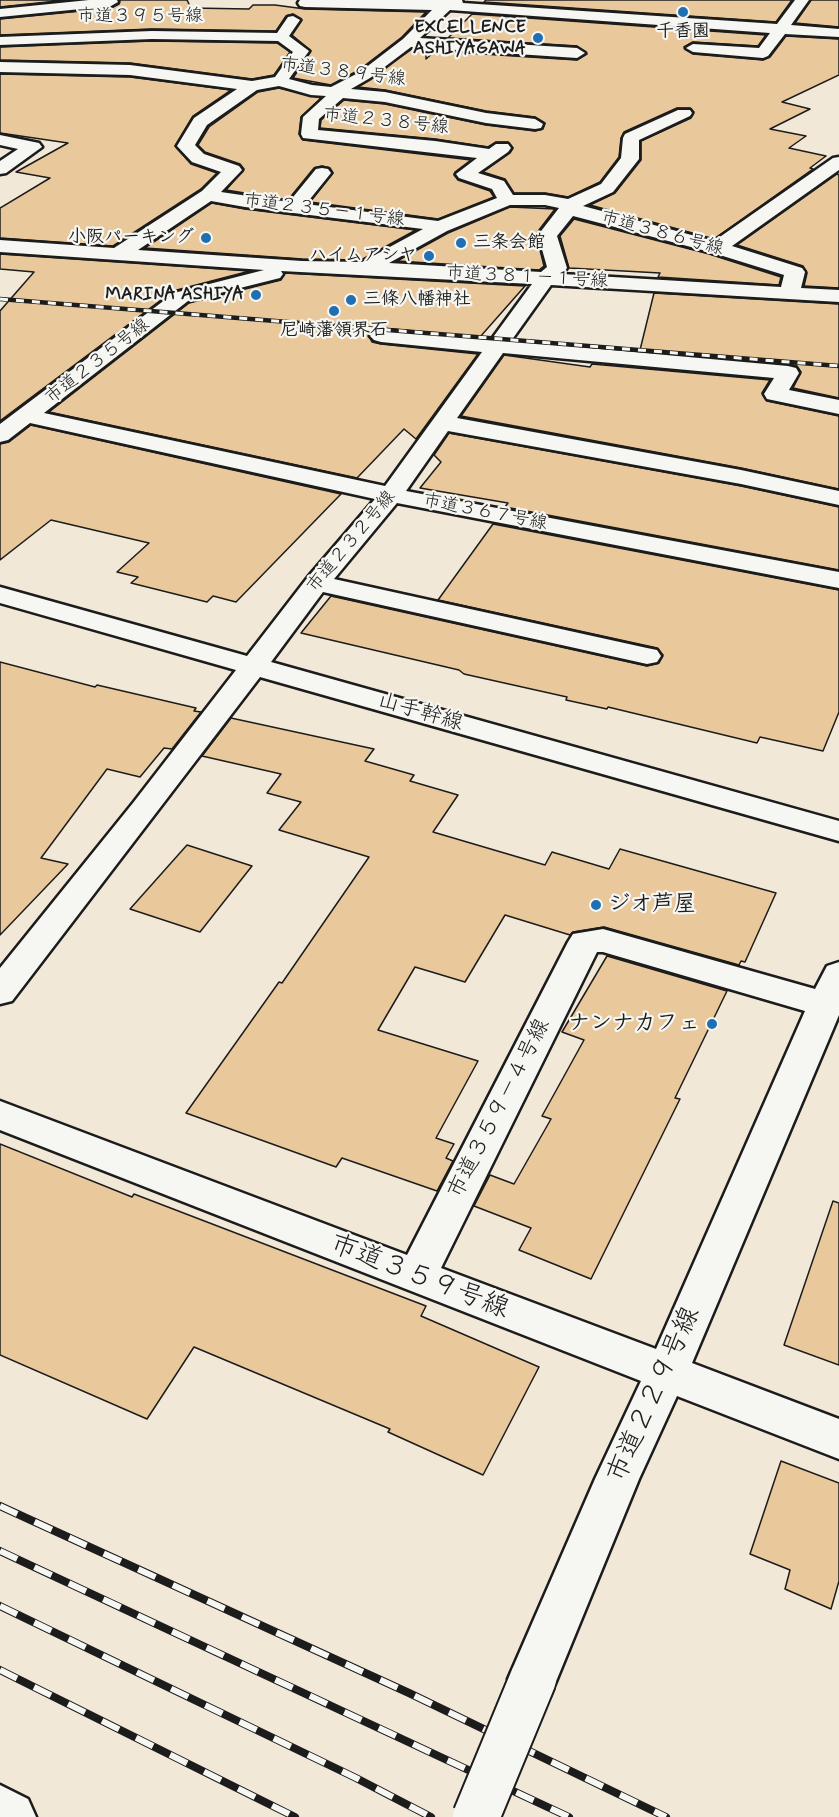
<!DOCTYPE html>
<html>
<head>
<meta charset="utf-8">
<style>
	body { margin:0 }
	canvas { display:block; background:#f2e8d8 }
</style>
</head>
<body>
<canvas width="839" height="1817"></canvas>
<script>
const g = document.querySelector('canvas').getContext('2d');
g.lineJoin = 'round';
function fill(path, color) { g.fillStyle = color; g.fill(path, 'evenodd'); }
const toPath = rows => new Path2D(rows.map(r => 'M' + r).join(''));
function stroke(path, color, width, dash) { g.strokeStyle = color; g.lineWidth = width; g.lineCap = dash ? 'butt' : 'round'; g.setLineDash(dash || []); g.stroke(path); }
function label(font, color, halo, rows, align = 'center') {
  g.font = font + ' Mynerve,"Klee One",sans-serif'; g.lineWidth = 4.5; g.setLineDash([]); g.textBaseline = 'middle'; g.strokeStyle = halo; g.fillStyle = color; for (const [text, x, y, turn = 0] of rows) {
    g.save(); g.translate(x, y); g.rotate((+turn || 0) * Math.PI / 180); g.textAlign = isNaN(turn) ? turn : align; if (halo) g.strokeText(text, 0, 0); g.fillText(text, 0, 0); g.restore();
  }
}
const building = toPath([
	[0,0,67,0,0,7,0,0],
	[120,0,187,0,191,8,249,9,253,5,275,5,305,9,426,12,402,37,359,70,331,85,293,78,311,51,292,35,302,20,293,14,286,16,276,31,152,29,0,35,0,19,111,8,119,4,120,0],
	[486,0,792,0,776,22,484,2,486,0],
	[811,0,839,0,839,27,795,23,811,0],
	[472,14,766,35,758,46,693,42,684,47,693,54,763,60,770,57,786,36,839,39,839,75,782,102,810,109,770,129,806,136,789,148,826,156,810,168,813,169,714,239,590,205,615,193,641,160,641,141,691,118,694,112,690,108,677,108,624,132,621,138,619,157,600,182,568,197,545,193,514,193,505,179,483,172,510,153,513,148,508,142,496,142,488,147,435,139,320,128,321,120,344,100,385,104,486,125,535,131,543,129,545,123,535,117,486,111,385,90,358,87,412,49,426,50,426,59,435,51,577,60,587,54,577,46,448,38,472,14],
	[152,41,277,43,290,52,274,75,252,79,130,63,0,60,0,47,152,41],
	[0,74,130,77,231,90,193,116,175,146,191,164,217,173,201,189,113,246,0,238,0,208,50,178,16,172,68,143,0,133,0,74],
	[279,88,321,98,301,117,299,134,303,140,471,160,455,172,454,175,458,180,490,191,494,197,438,219,310,202,333,173,330,168,322,166,314,168,288,200,226,190,244,169,240,164,205,152,198,145,209,127,258,92,279,88],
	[837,174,839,175,839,288,804,286,807,273,803,266,737,245,837,174],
	[212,203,245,209,416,230,361,260,302,259,145,248,212,203],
	[510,207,555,209,536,234,544,266,539,270,397,261,448,233,510,207],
	[574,219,709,254,781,277,779,285,658,277,660,273,569,268,560,236,574,219],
	[0,254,250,271,173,291,0,421,0,311,34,272,0,269,0,254],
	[285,273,525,286,480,337,381,328,368,334,372,342,381,344,478,354,416,439,404,429,357,478,49,412,189,303,281,280,285,273],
	[654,293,839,304,839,398,793,388,801,372,797,366,789,364,640,350,654,293],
	[504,355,590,367,592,364,770,380,762,393,767,401,839,416,839,489,741,468,461,416,504,355],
	[31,425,341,494,236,602,213,596,207,602,131,583,138,577,117,572,149,543,51,520,0,560,0,444,9,442,31,425],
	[449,433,741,486,839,507,839,570,505,507,508,503,420,488,441,462,434,455,449,433],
	[493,524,839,590,839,712,823,751,760,737,757,743,608,707,607,709,566,700,567,697,464,674,459,670,301,633,331,596,647,666,659,663,663,655,657,648,438,600,493,524],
	[0,662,95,687,97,685,196,708,194,711,201,712,172,749,164,748,140,777,107,769,41,858,68,864,0,935,0,662],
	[231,718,374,749,365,761,414,775,410,781,458,795,433,832,545,865,552,852,609,869,620,849,776,893,745,962,741,961,739,965,604,927,573,932,570,935,505,915,465,982,415,967,378,1030,478,1061,436,1138,454,1144,446,1158,453,1161,437,1191,342,1158,336,1167,186,1113,279,982,282,983,369,857,279,830,301,802,267,793,281,774,202,756,231,718],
	[187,845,252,866,200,932,130,909,187,845],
	[607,956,727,991,675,1098,680,1099,591,1279,519,1250,531,1228,474,1206,490,1175,514,1184,551,1119,542,1116,584,1040,562,1032,607,956],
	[0,1144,132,1197,134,1194,426,1306,421,1316,539,1367,483,1475,388,1432,390,1429,194,1347,147,1419,0,1355,0,1144],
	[833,1201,839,1203,839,1365,784,1345,833,1201],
	[781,1461,839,1483,839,1581,831,1609,785,1589,790,1570,750,1554,781,1461]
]);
fill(building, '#e9c89b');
stroke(building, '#1c1c1c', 1.5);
const minor = toPath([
	[89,0,117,0,118,2,111,6,0,17,0,9,89,0],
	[300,0,462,0,463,3,777,24,795,0,809,0,791,25,839,29,839,37,785,34,768,56,763,58,693,52,686,48,693,44,759,48,770,33,450,10,420,38,577,48,585,53,577,58,411,47,370,78,351,89,385,92,486,113,535,119,543,124,541,128,535,129,486,123,385,102,343,98,319,119,318,130,435,141,489,149,496,144,508,144,511,148,508,152,478,173,504,181,513,195,545,195,568,199,601,184,621,158,623,138,625,134,678,110,690,110,692,113,690,116,639,140,639,159,613,192,583,206,714,241,833,158,839,157,839,170,732,246,802,268,805,272,801,288,839,290,839,302,551,285,511,341,788,366,796,368,799,373,789,390,839,400,839,414,767,399,764,394,774,378,503,353,457,418,741,470,839,491,839,505,741,484,448,431,406,491,839,572,839,588,397,503,334,579,647,648,657,650,661,656,657,662,647,664,323,592,271,662,839,821,839,841,260,677,12,1001,0,1004,0,968,133,803,236,670,0,603,0,587,247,656,308,577,375,499,30,423,8,440,0,442,0,424,174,293,264,270,0,252,0,240,114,248,202,191,221,172,192,162,177,146,194,118,237,89,130,75,0,72,0,62,130,65,252,81,275,77,293,52,278,41,152,39,0,45,0,37,152,31,277,33,288,17,293,16,300,20,289,36,309,51,289,79,312,85,331,87,360,72,403,39,432,10,305,7,300,6,298,3,300,0],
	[279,86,311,95,326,96,303,117,301,134,303,138,477,158,456,174,459,178,492,189,497,198,438,221,306,204,331,173,328,169,322,168,316,169,289,202,221,192,242,170,239,166,204,154,195,145,207,125,257,90,279,86],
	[211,201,245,207,423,229,362,262,302,261,138,250,211,201],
	[510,205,545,205,559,208,538,235,547,267,541,272,389,263,447,231,510,205],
	[573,216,710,252,784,275,781,287,562,274,567,268,557,236,573,216],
	[281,271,532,284,491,340,381,330,374,332,370,336,374,340,381,342,482,352,385,486,44,413,188,301,280,278,283,274,281,271],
	[0,135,39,143,42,147,6,173,0,174,0,161,18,149,0,145,0,135],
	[603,929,815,989,827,966,839,962,839,1015,692,1363,839,1419,839,1459,677,1396,639,1479,550,1696,533,1703,516,1696,508,1679,595,1479,641,1381,0,1130,0,1101,407,1255,568,942,573,934,603,929],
	[597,952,603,952,805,1011,656,1349,441,1268,597,952],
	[0,1785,28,1799,36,1817,0,1817,0,1785]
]);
stroke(minor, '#1c1c1c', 5);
fill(minor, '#f6f6f2');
const railFar1 = toPath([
	[0,299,839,366]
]);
const rail = toPath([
	[0,1506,409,1693,666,1817],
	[0,1551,569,1817],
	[0,1606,356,1778,431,1817],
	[0,1670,295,1817]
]);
stroke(railFar1, '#1c1c1c', 4.5);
stroke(rail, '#1c1c1c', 8);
stroke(railFar1, '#f6f6f2', 3, [8]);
stroke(rail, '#f6f6f2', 6, [19]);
const minorBridge = toPath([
	[476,1817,533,1679]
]);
stroke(minorBridge, '#1c1c1c', 50, []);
stroke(minorBridge, '#f6f6f2', 46);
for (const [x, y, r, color] of [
	[683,12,6,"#1f6fb2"],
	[538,38,6,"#1f6fb2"],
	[206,238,6,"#1f6fb2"],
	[461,243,6,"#1f6fb2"],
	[429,256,6,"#1f6fb2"],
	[256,295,6,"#1f6fb2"],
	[351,300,6,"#1f6fb2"],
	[334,311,6,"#1f6fb2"],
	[596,905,6,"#1f6fb2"],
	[712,1024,6,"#1f6fb2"]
]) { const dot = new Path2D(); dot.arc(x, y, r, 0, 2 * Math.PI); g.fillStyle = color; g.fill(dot); stroke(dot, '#f6f6f2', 2); }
label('18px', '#1c1c1c', '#f6f6f2', [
	["市道３９５号線",140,17],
	["市道３８９号線",343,73,7],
	["市道２３８号線",386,122,6],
	["市道２３５－１号線",324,211,7],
	["市道３８６号線",662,234,15],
	["市道３８１－１号線",527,278,3],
	["市道２３５号線",98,362,-38],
	["市道３６７号線",485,513,11],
	["市道２３２号線",352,542,-50]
]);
label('bold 18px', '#1c1c1c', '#f6f6f2', [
	["EXCELLENCE",526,28],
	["ASHIYAGAWA",526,49],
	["千香園",683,32,"center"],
	["小阪パーキング",194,238],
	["三条会館",473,243,"left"],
	["ハイムアシヤ",417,256],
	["MARINA ASHIYA",244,295],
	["三條八幡神社",363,300,"left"],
	["尼崎藩領界石",334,331,"center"]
], 'right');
label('22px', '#1c1c1c', '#f6f6f2', [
	["山手幹線",420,713,16],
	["市道３５９－４号線",500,1109,-63]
]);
label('bold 22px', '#1c1c1c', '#f6f6f2', [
	["ジオ芦屋",608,905],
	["ナンナカフェ",700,1024,"right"]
], 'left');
label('27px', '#1c1c1c', '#f6f6f2', [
	["市道３５９号線",419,1278,21],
	["市道２２９号線",655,1395,-66]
]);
</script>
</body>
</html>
